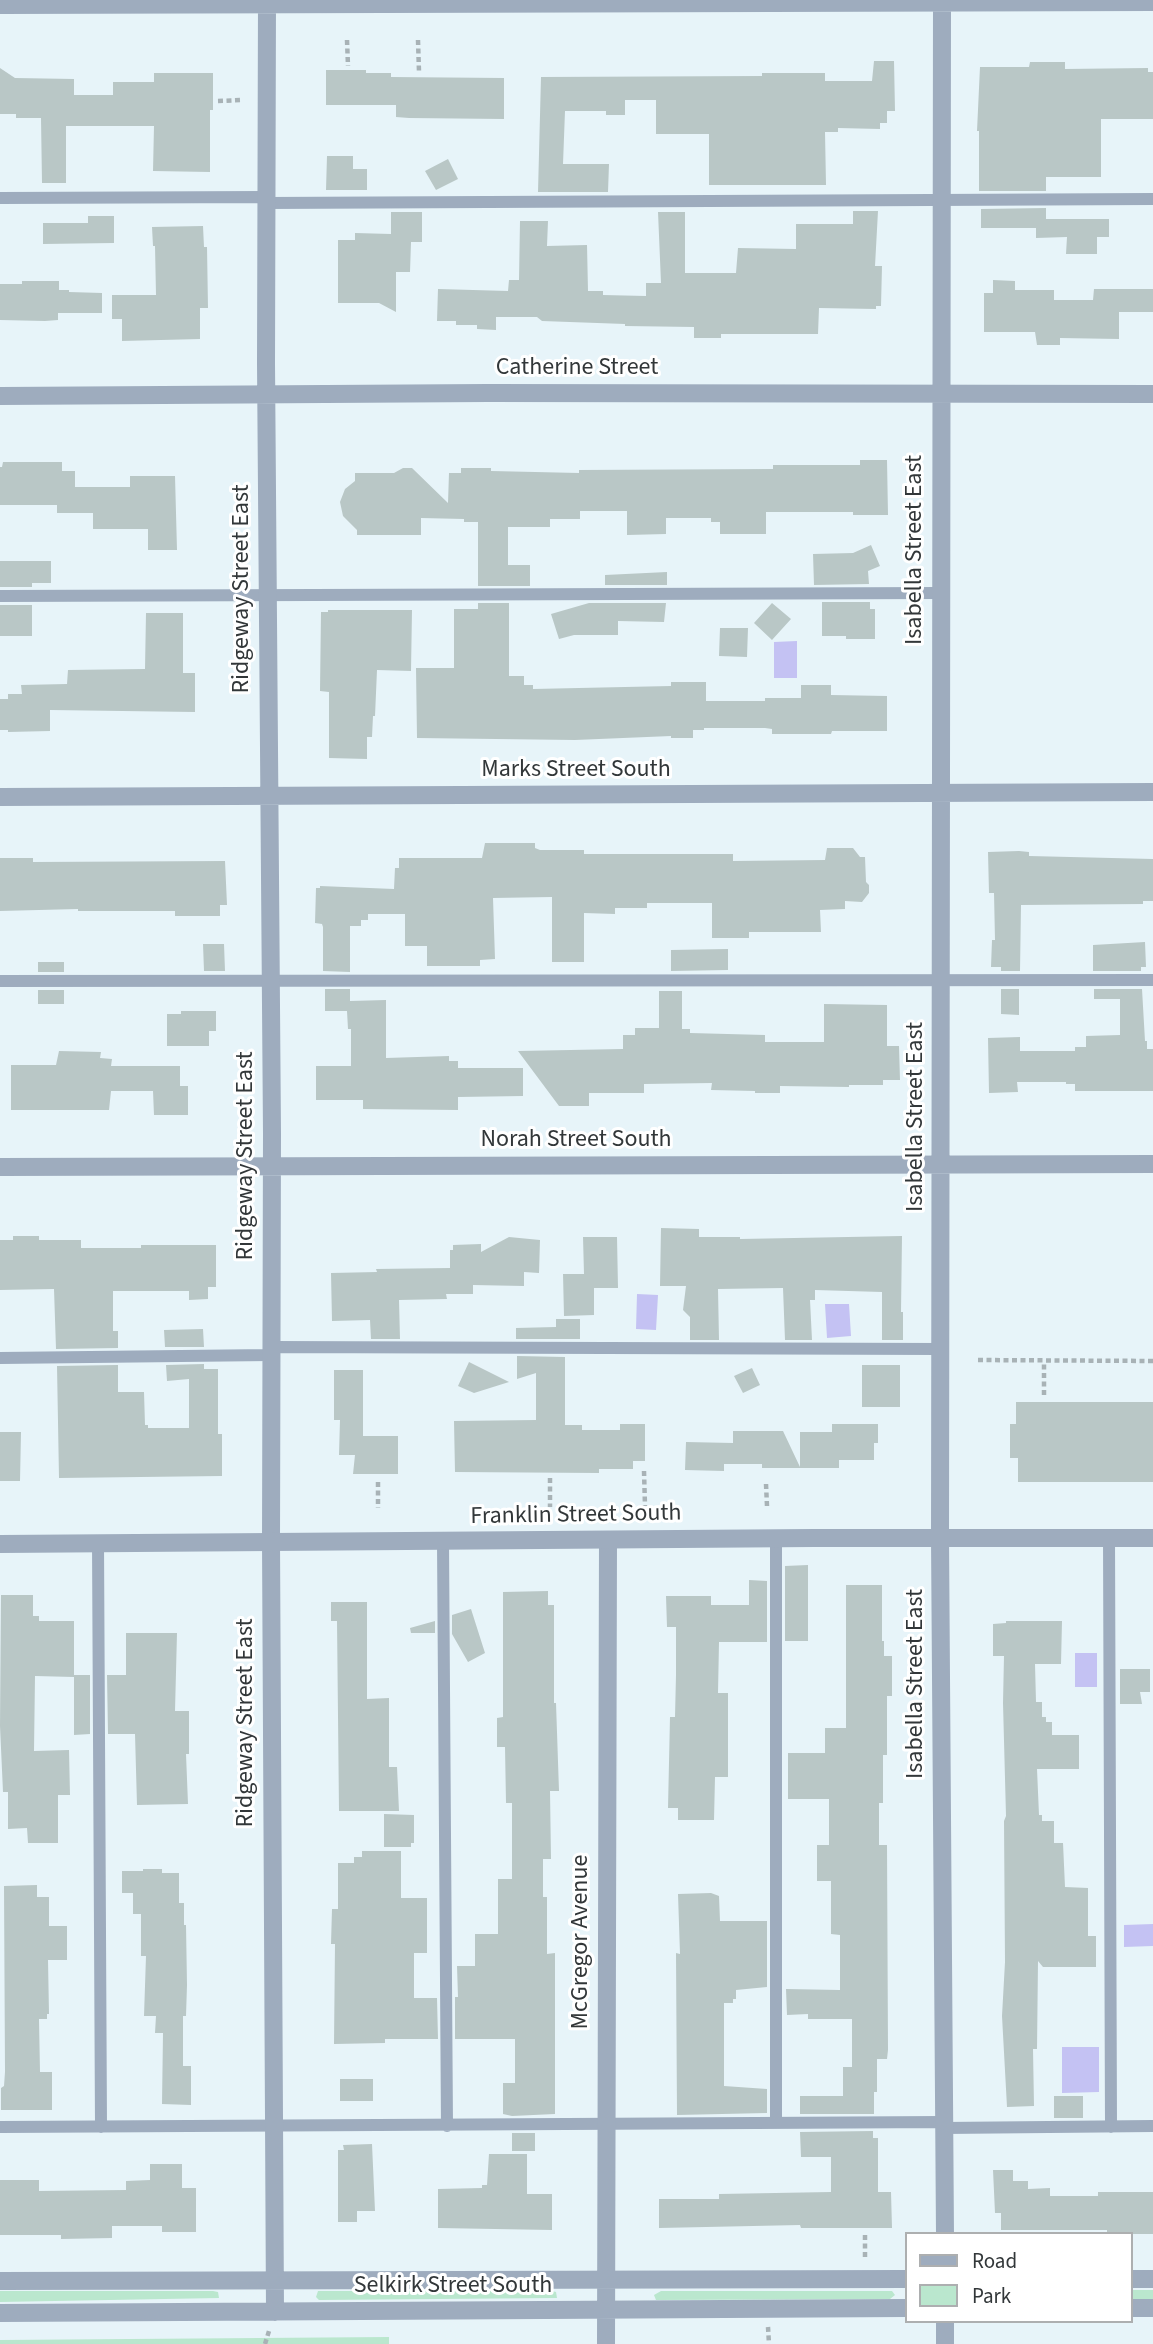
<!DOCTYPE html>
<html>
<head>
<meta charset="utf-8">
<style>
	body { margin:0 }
	#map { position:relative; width:1153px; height:2344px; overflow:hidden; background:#e7f4f9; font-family:"Source Sans 3",sans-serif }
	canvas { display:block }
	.legend { position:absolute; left:905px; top:2232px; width:228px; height:91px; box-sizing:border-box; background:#fff; border:2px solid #adafb0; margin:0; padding:9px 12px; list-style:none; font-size:21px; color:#323739 }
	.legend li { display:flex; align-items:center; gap:14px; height:35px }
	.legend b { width:35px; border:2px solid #adafb0 }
</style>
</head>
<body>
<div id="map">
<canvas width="1153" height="2344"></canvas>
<ul class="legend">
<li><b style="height:9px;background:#9eacbe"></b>Road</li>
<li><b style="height:19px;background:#bae7ce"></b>Park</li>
</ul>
</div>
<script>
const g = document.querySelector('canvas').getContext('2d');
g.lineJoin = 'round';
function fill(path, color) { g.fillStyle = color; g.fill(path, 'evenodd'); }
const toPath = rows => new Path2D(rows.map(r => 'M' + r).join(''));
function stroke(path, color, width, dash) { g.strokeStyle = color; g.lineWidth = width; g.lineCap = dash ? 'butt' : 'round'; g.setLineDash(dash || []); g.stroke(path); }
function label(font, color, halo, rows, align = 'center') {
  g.font = font + ' "Source Sans 3",sans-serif'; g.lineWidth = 6; g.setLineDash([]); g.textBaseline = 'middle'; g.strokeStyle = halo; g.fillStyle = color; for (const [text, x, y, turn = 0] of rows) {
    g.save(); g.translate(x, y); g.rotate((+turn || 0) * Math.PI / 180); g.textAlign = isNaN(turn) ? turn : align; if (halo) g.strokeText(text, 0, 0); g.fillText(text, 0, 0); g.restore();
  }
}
fill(toPath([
	[1130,2290,1153,2290,1153,2299,1130,2299],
	[0,2291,213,2291,218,2292,219,2298,0,2302],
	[318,2291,552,2291,556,2292,557,2298,319,2300,316,2297],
	[661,2291,892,2291,895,2295,890,2299,656,2300,654,2295],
	[389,2337,389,2344,0,2344,0,2340]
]), '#bae7ce');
fill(toPath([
	[797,641,797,678,774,678,774,642],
	[637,1294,658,1295,656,1330,636,1329],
	[825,1304,849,1304,851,1336,827,1338],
	[1075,1653,1097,1653,1097,1687,1075,1687],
	[1153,1924,1153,1946,1124,1947,1124,1925],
	[1062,2047,1099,2047,1099,2092,1062,2093]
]), '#c4c2f3');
fill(toPath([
	[874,61,894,61,895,111,887,111,887,123,880,123,880,129,838,128,838,132,825,132,826,185,709,185,709,134,656,134,656,100,625,100,625,115,606,115,606,111,565,111,563,164,609,164,608,192,538,192,541,77,762,76,762,73,825,73,825,81,872,81],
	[1030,62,1065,62,1065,69,1148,68,1148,72,1153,72,1153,119,1101,119,1101,177,1046,177,1046,191,979,191,979,131,977,131,980,67,1029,67],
	[0,68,15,78,74,79,74,95,113,95,113,82,154,82,154,73,213,73,213,110,210,110,210,172,153,171,154,126,66,126,66,183,42,183,41,118,16,118,16,114,0,114],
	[326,70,366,70,366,73,391,73,391,77,504,78,504,119,409,118,396,117,396,105,326,105],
	[327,156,353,156,353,169,367,169,367,190,326,190],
	[448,159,458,179,436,190,425,171],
	[1046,208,1046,219,1109,219,1109,237,1097,237,1097,254,1066,254,1067,237,1036,238,1036,228,981,228,981,209],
	[853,211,878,211,875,266,882,266,881,306,876,306,876,309,819,308,818,334,721,334,721,338,694,338,694,327,625,326,625,324,542,321,537,317,496,317,496,330,477,329,477,325,456,325,456,321,437,321,438,289,508,291,509,280,519,280,520,221,548,221,547,246,587,245,588,291,603,291,603,295,646,296,646,283,661,283,658,212,685,212,685,273,736,273,738,248,796,249,796,224,853,224],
	[391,212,422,212,422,242,411,242,410,272,396,272,396,312,379,303,338,303,338,240,355,240,355,233,391,234],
	[88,216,114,216,114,243,43,244,43,223,88,223],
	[203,226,204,247,207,247,208,308,200,308,200,339,122,341,122,319,112,319,112,295,156,295,155,246,153,246,152,227],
	[993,280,1015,281,1015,290,1054,290,1054,300,1093,300,1094,289,1153,289,1153,312,1119,312,1119,339,1060,338,1060,345,1037,345,1035,332,984,332,984,293,993,293],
	[22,281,59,281,59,290,69,290,69,292,102,293,102,313,58,313,58,320,45,321,0,320,0,284,22,284],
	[860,460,887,460,888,515,853,515,853,512,766,512,766,534,720,534,720,522,711,522,711,518,666,518,666,534,627,535,627,511,580,511,580,519,550,519,550,527,508,527,508,565,530,565,530,586,478,586,478,522,464,522,464,519,421,518,421,535,357,535,357,530,343,516,340,502,345,489,355,481,355,473,394,473,403,468,412,468,448,503,449,473,461,473,461,468,491,468,491,471,579,473,579,470,773,469,773,465,860,465],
	[3,462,62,462,62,471,75,471,75,487,130,487,130,476,175,476,177,550,148,550,148,529,93,529,93,513,57,513,57,505,0,505,0,467,2,467],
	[871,545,880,566,868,571,869,584,814,585,813,554,853,553],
	[0,561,51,561,51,583,32,583,32,587,0,587],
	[667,572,667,585,605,585,605,575],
	[822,602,870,602,870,609,875,609,875,639,846,639,846,636,822,636],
	[478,603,509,603,509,676,524,676,524,685,533,685,533,689,671,686,671,682,706,682,706,701,765,701,765,698,801,698,801,685,831,685,831,695,887,696,887,731,832,731,831,734,772,734,772,729,765,728,704,728,704,730,693,730,693,738,671,738,671,736,575,740,417,738,416,668,454,668,454,609,478,609],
	[589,603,666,603,664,622,618,621,618,635,574,635,559,639,551,614],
	[772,603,791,619,772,640,754,623],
	[0,605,32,605,32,636,0,636],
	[328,610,412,610,411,671,377,670,375,716,373,716,372,737,367,737,367,759,329,758,329,692,320,691,321,612,328,612],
	[146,613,183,613,183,673,195,673,195,712,50,710,50,731,8,732,8,730,0,730,0,699,8,699,8,694,22,694,21,685,67,684,68,670,145,669],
	[720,628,748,628,747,657,719,656],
	[485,843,535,843,535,848,540,850,584,850,584,854,733,854,733,861,825,860,827,848,853,848,860,857,865,857,866,882,869,885,869,893,862,902,845,901,845,909,820,910,821,932,749,932,749,938,712,938,712,903,647,903,647,908,615,908,615,914,584,913,584,962,552,962,552,897,493,898,495,959,480,960,480,966,427,966,427,946,405,946,405,914,368,914,368,920,361,920,361,926,350,926,350,972,323,971,323,927,322,924,315,923,316,888,320,888,320,886,394,889,395,868,399,868,399,858,482,858],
	[1019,851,1029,852,1029,856,1153,859,1153,901,1143,901,1143,904,1021,905,1020,971,1001,971,1001,967,991,967,992,940,995,940,994,893,989,893,988,852],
	[0,858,33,858,33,862,225,861,227,905,220,905,220,916,175,916,175,911,78,911,78,909,0,911],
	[1145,942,1146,967,1141,967,1141,971,1093,971,1093,945],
	[203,944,224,944,225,971,204,971],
	[728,949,728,970,671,971,671,950],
	[38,962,64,962,64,972,38,972],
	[325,989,350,989,350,1001,386,1000,386,1058,449,1056,449,1061,458,1061,458,1068,523,1068,523,1096,458,1097,458,1110,363,1109,363,1100,316,1100,316,1066,351,1066,351,1029,348,1029,347,1011,325,1011],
	[1001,989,1019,989,1019,1015,1001,1014],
	[1094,989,1142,989,1145,1041,1147,1041,1147,1049,1153,1049,1153,1091,1075,1091,1075,1084,1066,1084,1066,1082,1017,1082,1018,1092,989,1093,988,1038,1020,1037,1020,1051,1075,1051,1075,1047,1086,1047,1086,1036,1120,1035,1120,999,1094,999],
	[38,990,64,990,64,1004,38,1004],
	[659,991,682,991,682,1029,690,1029,690,1033,765,1035,765,1042,824,1042,824,1004,887,1005,887,1046,899,1046,900,1080,883,1080,883,1085,849,1085,849,1087,780,1086,780,1093,755,1093,755,1091,711,1090,712,1083,644,1084,644,1093,589,1093,589,1106,559,1106,518,1051,623,1049,623,1035,635,1035,635,1028,659,1028],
	[181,1011,216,1011,216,1031,209,1031,209,1046,167,1046,167,1014,181,1014],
	[59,1051,101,1052,100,1058,112,1059,111,1066,180,1066,180,1086,188,1086,188,1115,154,1115,153,1091,111,1091,109,1110,11,1110,11,1065,56,1065],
	[661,1228,699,1229,699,1237,740,1237,740,1239,902,1236,901,1312,903,1312,903,1340,882,1340,882,1292,815,1290,815,1300,810,1300,812,1340,785,1340,783,1288,718,1289,719,1340,690,1340,690,1317,683,1310,686,1286,660,1286],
	[13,1236,39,1236,39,1240,81,1240,81,1248,141,1248,141,1245,216,1245,216,1287,208,1287,208,1299,189,1300,189,1291,113,1291,113,1331,118,1331,118,1348,56,1349,54,1289,0,1290,0,1240,13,1240],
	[509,1237,540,1240,539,1273,524,1272,524,1286,473,1285,473,1294,446,1294,447,1299,399,1300,400,1339,371,1339,370,1320,332,1321,331,1273,377,1272,376,1269,450,1268,450,1250,453,1250,453,1245,481,1244,481,1252],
	[583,1237,617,1237,618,1288,594,1288,594,1315,564,1316,563,1274,584,1274],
	[556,1319,580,1319,580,1339,516,1339,516,1328,556,1327],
	[203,1329,204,1347,165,1347,164,1330],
	[517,1356,565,1357,565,1425,582,1425,582,1430,620,1430,620,1424,645,1424,645,1461,633,1461,633,1469,599,1469,599,1473,455,1472,454,1421,536,1420,536,1373,517,1379],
	[469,1362,509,1382,474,1393,458,1386],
	[204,1364,204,1369,218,1369,218,1434,222,1434,222,1476,59,1478,57,1366,118,1365,118,1392,144,1392,145,1425,148,1425,148,1428,189,1428,189,1379,167,1381,166,1365],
	[862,1365,900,1365,900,1407,862,1407],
	[752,1368,760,1385,743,1393,734,1376],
	[334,1370,363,1370,363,1436,398,1436,398,1474,353,1474,355,1455,339,1455,340,1420,334,1420],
	[1016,1402,1153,1402,1153,1482,1018,1482,1018,1458,1010,1458,1010,1424,1016,1424],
	[832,1424,878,1424,878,1443,874,1443,874,1460,839,1460,839,1468,762,1468,762,1464,724,1464,724,1471,685,1470,686,1442,733,1443,733,1431,783,1431,800,1467,800,1432,832,1432],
	[0,1432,21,1432,20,1481,0,1481],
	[808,1565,808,1641,785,1641,785,1566],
	[749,1580,767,1581,767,1642,719,1642,718,1693,728,1693,728,1777,715,1777,714,1820,678,1820,678,1808,668,1808,670,1717,675,1717,676,1675,676,1627,667,1627,666,1596,711,1596,711,1605,749,1605],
	[846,1585,882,1585,882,1641,884,1641,884,1656,892,1656,892,1696,887,1696,887,1755,883,1755,883,1803,879,1803,879,1845,887,1845,888,2050,887,2059,877,2059,877,2092,874,2092,874,2114,800,2114,800,2096,843,2096,843,2067,852,2067,852,2019,808,2019,808,2014,787,2015,786,1989,840,1990,840,1935,831,1934,831,1881,817,1881,817,1845,829,1845,829,1799,788,1799,788,1753,825,1753,825,1728,846,1728],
	[548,1591,548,1605,554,1605,554,1703,556,1703,559,1791,550,1791,551,1859,543,1859,543,1897,547,1897,547,1954,555,1953,555,2114,512,2116,503,2114,503,2083,515,2083,515,2039,455,2039,455,1997,458,1997,457,1966,475,1966,475,1934,498,1934,498,1879,512,1879,512,1803,506,1803,505,1747,497,1747,497,1718,503,1717,503,1592],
	[1,1595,33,1595,33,1616,39,1616,39,1621,74,1621,74,1675,90,1675,90,1734,74,1735,74,1677,35,1676,34,1751,69,1750,70,1795,58,1795,58,1843,28,1843,27,1828,8,1829,8,1792,3,1792,0,1726],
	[331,1602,367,1602,367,1699,389,1698,389,1767,397,1767,399,1811,339,1811,337,1621,331,1621],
	[471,1609,485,1653,468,1662,452,1634,452,1615],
	[435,1621,435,1633,411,1633,410,1628],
	[1006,1621,1062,1621,1061,1664,1035,1664,1036,1702,1042,1702,1042,1717,1046,1717,1046,1722,1052,1722,1052,1735,1079,1735,1079,1769,1037,1769,1039,1815,1042,1815,1042,1821,1054,1821,1054,1843,1063,1843,1065,1887,1088,1888,1088,1936,1096,1936,1096,1967,1043,1967,1038,1961,1037,2049,1033,2049,1034,2106,1007,2107,1002,2016,1005,1962,1004,1821,1006,1816,1003,1703,1004,1656,993,1656,993,1624,1006,1623],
	[126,1633,177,1633,175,1711,189,1711,189,1754,186,1754,188,1804,137,1805,135,1734,108,1734,107,1675,126,1675],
	[1120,1669,1150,1669,1150,1692,1140,1692,1142,1704,1120,1704],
	[384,1814,414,1815,414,1843,411,1843,411,1847,384,1847],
	[362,1851,401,1851,401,1898,427,1898,427,1953,414,1953,414,1998,437,1998,438,2039,385,2039,385,2043,334,2044,335,1944,331,1944,332,1909,338,1909,338,1863,354,1863,354,1857,362,1857],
	[143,1869,162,1869,162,1873,179,1873,179,1903,184,1903,184,1925,186,1925,187,1985,186,2016,183,2016,183,2066,191,2066,191,2105,162,2104,163,2033,155,2033,156,2016,144,2016,146,1956,141,1956,141,1914,133,1914,133,1893,122,1893,122,1871,143,1871],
	[37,1885,37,1897,49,1897,49,1926,67,1926,67,1960,48,1960,49,2014,47,2014,47,2019,39,2019,40,2072,52,2072,52,2110,1,2110,1,2088,4,2086,5,2072,4,1886],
	[711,1893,719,1896,720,1921,767,1921,767,1987,736,1990,736,1999,733,1999,733,2003,724,2003,724,2086,767,2089,767,2113,677,2115,676,1953,680,1954,678,1894],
	[340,2079,373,2079,373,2101,340,2101],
	[1054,2096,1083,2096,1083,2118,1054,2118],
	[873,2131,873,2138,878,2138,878,2192,891,2192,892,2228,801,2228,800,2225,659,2228,659,2199,719,2199,719,2194,831,2192,831,2157,801,2157,800,2132],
	[512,2133,535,2133,535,2151,512,2151],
	[372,2144,375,2211,357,2211,357,2222,338,2222,338,2150,344,2150,343,2145],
	[489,2154,527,2154,527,2194,552,2194,552,2230,438,2228,438,2189,482,2188,482,2185,487,2185],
	[150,2164,182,2164,182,2188,196,2188,196,2232,162,2232,162,2226,112,2226,112,2238,61,2239,61,2235,0,2235,0,2180,39,2180,39,2191,126,2190,126,2181,150,2180],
	[993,2170,1013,2170,1013,2181,1028,2181,1028,2189,1050,2188,1050,2196,1098,2196,1098,2192,1153,2192,1153,2234,1107,2234,1107,2230,1001,2230,1001,2213,995,2213]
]), '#b9c7c6');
stroke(toPath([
	[347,40,348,66],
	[418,40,419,72],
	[218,101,243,100],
	[978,1360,1153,1361],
	[1044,1395,1044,1361],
	[644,1471,645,1506],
	[550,1478,550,1507],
	[378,1482,378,1508],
	[766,1484,767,1506],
	[865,2235,865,2259],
	[768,2327,769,2344],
	[265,2344,269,2331]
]), '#a8b2b6', 4.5, [5, 3.5]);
stroke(toPath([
	[0,198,266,197],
	[266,203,1153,199],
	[0,596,940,593],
	[0,981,1153,980],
	[271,1347,941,1349],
	[0,1358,271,1355],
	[1109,1538,1111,2127],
	[776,1539,776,2123],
	[98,1542,101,2127],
	[443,1542,447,2126],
	[0,2127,944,2122],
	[944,2128,1153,2126]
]), '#9eacbe', 12);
stroke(toPath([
	[267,0,266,363,272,1133,271,1541,275,2312],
	[942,0,940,1538,945,2234],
	[0,5,1153,2],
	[0,396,488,393,1153,394],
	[0,797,1153,792],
	[0,1167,1153,1164],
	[1130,2279,1153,2279],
	[0,2281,906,2279],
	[1130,2308,1153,2308],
	[0,2313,906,2308],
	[945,2321,945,2344],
	[606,2344,608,1540]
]), '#9eacbe', 18);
stroke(toPath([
	[0,1544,813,1538,1153,1538]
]), '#9eacbe', 18);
label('24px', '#323739', '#fff', [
	["Catherine Street",577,369],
	["Isabella Street East",916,550,-90],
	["Ridgeway Street East",243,589,-90],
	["Marks Street South",576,771],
	["Isabella Street East",917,1117,-90],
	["Norah Street South",576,1141],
	["Ridgeway Street East",247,1156,-90],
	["Franklin Street South",576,1516,-1],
	["Isabella Street East",917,1684,-90],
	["Ridgeway Street East",247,1723,-90],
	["McGregor Avenue",582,1942,-90],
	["Selkirk Street South",453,2287]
]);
</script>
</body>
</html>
